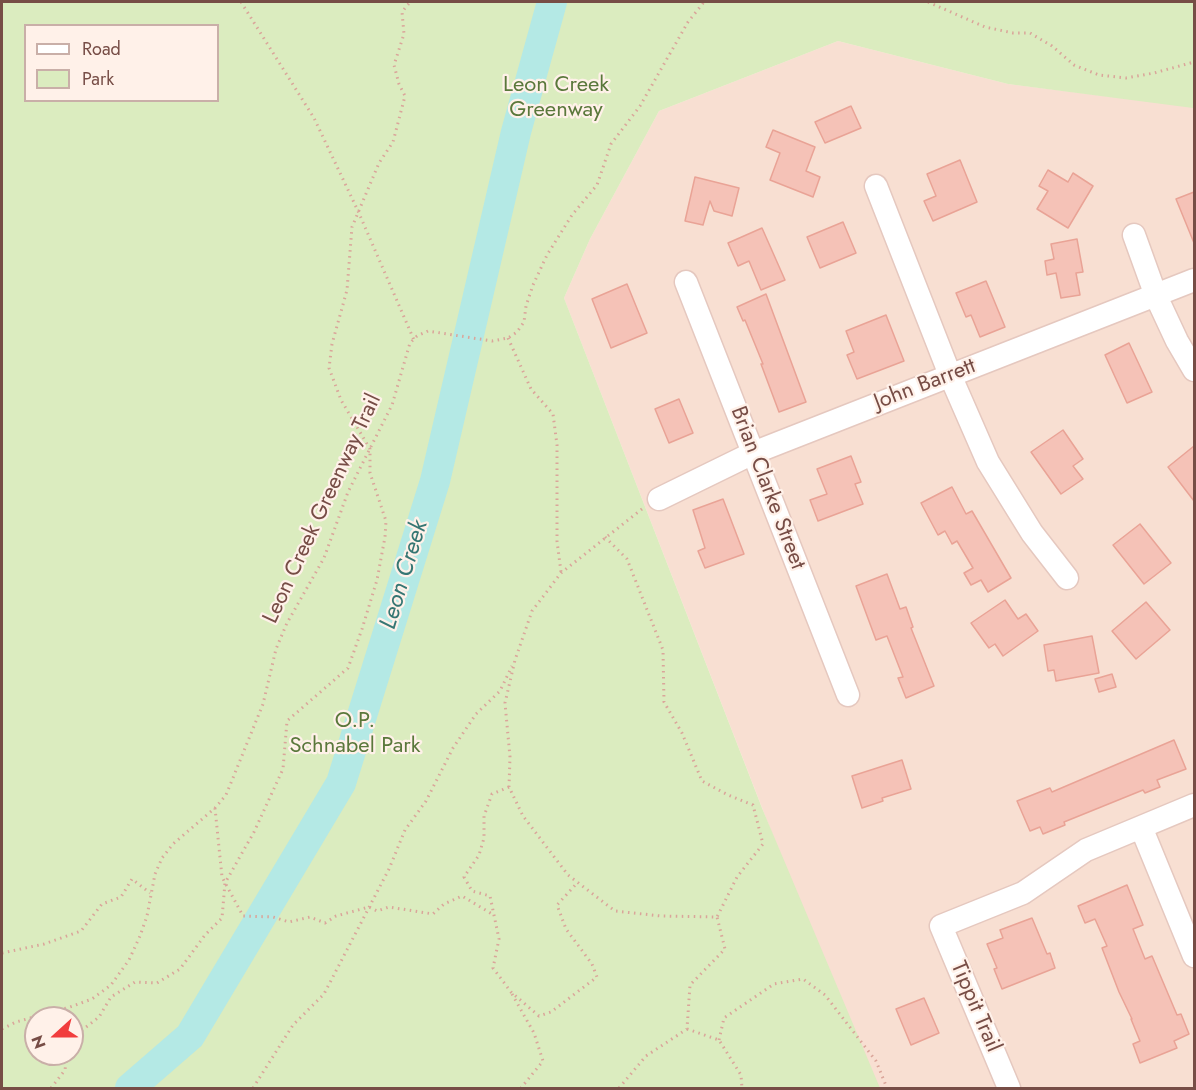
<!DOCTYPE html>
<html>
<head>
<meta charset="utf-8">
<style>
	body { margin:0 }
	#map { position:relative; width:1196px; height:1090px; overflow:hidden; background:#feece1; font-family:Jost,sans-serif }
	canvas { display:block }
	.frame { position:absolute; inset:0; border:3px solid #774d46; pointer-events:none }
	.legend { position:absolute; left:24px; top:24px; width:195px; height:78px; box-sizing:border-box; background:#fff1e9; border:2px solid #c9afa8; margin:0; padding:8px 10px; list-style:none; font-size:18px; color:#774d46 }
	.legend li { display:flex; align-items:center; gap:12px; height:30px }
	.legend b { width:30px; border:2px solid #c9afa8 }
	.north { position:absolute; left:24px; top:1006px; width:60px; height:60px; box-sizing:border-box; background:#fff1e9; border:2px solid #c9afa8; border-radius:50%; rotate:249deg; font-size:16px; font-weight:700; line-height:24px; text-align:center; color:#774d46 }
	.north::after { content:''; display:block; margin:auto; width:21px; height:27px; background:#f13d3d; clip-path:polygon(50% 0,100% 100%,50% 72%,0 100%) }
</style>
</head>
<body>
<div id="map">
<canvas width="1196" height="1090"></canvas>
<div class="frame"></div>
<ul class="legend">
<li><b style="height:8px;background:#fff"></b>Road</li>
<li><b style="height:16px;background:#dbecbf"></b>Park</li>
</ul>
<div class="north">N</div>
</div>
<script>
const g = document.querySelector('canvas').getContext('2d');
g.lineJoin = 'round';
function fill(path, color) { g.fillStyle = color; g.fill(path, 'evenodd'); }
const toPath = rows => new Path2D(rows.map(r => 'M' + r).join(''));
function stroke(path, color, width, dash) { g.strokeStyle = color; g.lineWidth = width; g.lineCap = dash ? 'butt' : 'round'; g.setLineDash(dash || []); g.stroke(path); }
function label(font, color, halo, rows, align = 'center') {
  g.font = font + ' Jost,sans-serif'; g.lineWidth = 4.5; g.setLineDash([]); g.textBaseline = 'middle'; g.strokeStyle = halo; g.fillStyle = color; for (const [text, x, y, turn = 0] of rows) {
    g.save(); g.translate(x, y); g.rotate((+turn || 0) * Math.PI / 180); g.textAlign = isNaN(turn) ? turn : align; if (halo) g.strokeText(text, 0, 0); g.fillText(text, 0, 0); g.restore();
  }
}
fill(toPath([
	[838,41,1008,84,1194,107,1194,1088,875,1088,829,980,564,298,590,239,659,111]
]), '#f8dfd2');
fill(toPath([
	[2,2,1194,2,1193,108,1008,84,838,41,659,111,590,239,564,298,762,808,880,1088,2,1088],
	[26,26,218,26,218,100,26,100],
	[36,1018,72,1018,72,1054,36,1054]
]), '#dbecbf');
stroke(toPath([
	[130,1088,190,1036,341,783,435,481,516,132,552,2]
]), '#b4e9e5', 30);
const building = toPath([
	[851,106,861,128,825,143,815,122,851,106],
	[773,130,815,147,806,171,820,177,813,197,770,180,780,153,766,147,773,130],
	[960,160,977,202,933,221,924,201,936,196,927,174,960,160],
	[1048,170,1068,182,1073,173,1093,186,1068,228,1037,209,1048,191,1039,186,1048,170],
	[695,177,739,188,732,216,714,211,710,201,703,225,685,221,695,177],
	[1194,192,1194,243,1176,199,1194,192],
	[843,222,856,253,820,268,807,237,843,222],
	[762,228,785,280,761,290,749,261,738,266,728,243,762,228],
	[1077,239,1083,272,1076,273,1080,295,1061,298,1056,273,1047,275,1045,261,1054,259,1051,244,1077,239],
	[986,281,1005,327,980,337,971,315,966,317,956,293,986,281],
	[627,284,647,333,611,348,592,299,627,284],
	[766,294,806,402,779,412,761,364,763,364,745,320,743,321,737,307,766,294],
	[886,315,904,361,857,379,847,355,854,352,846,331,886,315],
	[1129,343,1152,392,1127,403,1105,355,1129,343],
	[679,399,693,433,669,443,655,409,679,399],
	[1063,430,1083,459,1073,466,1083,479,1061,494,1031,452,1063,430],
	[1194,446,1194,501,1168,467,1194,446],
	[851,456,861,482,855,484,863,504,818,521,810,500,827,494,817,469,851,456],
	[952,487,966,514,972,511,1011,578,988,592,981,580,971,585,964,573,973,568,957,541,952,544,945,531,938,535,921,503,952,487],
	[723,499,744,554,705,568,698,551,705,548,693,510,723,499],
	[1140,524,1171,563,1144,584,1113,545,1140,524],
	[887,574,900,609,906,607,913,627,911,628,934,686,906,698,898,678,903,677,887,636,876,640,856,586,887,574],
	[1005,600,1018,619,1026,614,1038,631,1003,656,995,644,989,648,971,623,1005,600],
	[1146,602,1170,630,1136,659,1112,631,1146,602],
	[1092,636,1099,673,1056,681,1054,670,1048,671,1044,645,1092,636],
	[1112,674,1116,687,1099,692,1095,679,1112,674],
	[1174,740,1186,769,1157,780,1160,787,1145,793,1143,790,1064,822,1065,825,1043,834,1040,827,1030,831,1017,801,1050,788,1052,792,1174,740],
	[902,760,911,789,882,798,883,801,862,808,852,776,902,760],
	[1127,885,1143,925,1133,929,1145,959,1152,956,1177,1015,1181,1014,1189,1034,1174,1041,1177,1048,1140,1063,1133,1044,1140,1041,1131,1019,1132,1019,1119,992,1102,948,1107,946,1095,919,1085,923,1078,906,1127,885],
	[1032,918,1047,954,1050,953,1055,968,1002,989,994,969,997,968,987,944,1003,938,1000,930,1032,918],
	[924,998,939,1033,911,1045,896,1009,924,998]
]);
fill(building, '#f5c2b7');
stroke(building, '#e9a396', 1.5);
const minor = toPath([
	[876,186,950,375,988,462,1032,533,1067,578],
	[1134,235,1156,296,1177,341,1194,370],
	[686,282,848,695],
	[659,499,753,453,1194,280],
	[1141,827,1194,956],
	[1009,1088,941,926,1023,893,1086,850,1194,805]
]);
stroke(minor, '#e5c8bf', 25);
stroke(toPath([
	[241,2,314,118,358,211,414,340],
	[928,2,985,27,1013,33,1030,33,1052,46,1074,65,1099,75,1126,78,1154,73,1194,62],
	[508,338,531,389,553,414,557,445,557,541,561,572],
	[605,537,627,559,663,650,664,702,682,733,702,781,728,795,753,805,763,844,737,877,717,917],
	[509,787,492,794,484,816,484,838,479,855,464,877,472,891,490,896,499,939,493,968,511,992,539,1016,551,1012,597,977,592,964,566,929,557,905,578,882],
	[215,808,222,877,243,916,273,917,289,922,310,917,325,923,336,916,369,907,377,911,389,907,433,914,444,904,462,896,492,914],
	[2,953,44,944,81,931,102,904,121,897,132,879,150,893],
	[512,994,534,1033,543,1061,521,1088],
	[2,1029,16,1022,70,1007,92,999,111,985,129,960,140,936,147,916,155,874,162,858,173,844,215,808,226,795,263,704,276,649,287,623,324,558,348,492,392,405,410,343,417,336,428,331,492,341,508,338,517,332,524,322,526,306,533,285,547,255,572,215,597,185,611,144,640,106,688,22,704,2],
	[687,1029,719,1040,741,1075,742,1088],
	[72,1038,99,1017,111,997,135,982,157,983,180,969,205,935,222,918,225,883,254,832,283,769,287,721,348,668,362,629,377,580,385,537,386,521,370,473,370,449,341,400,329,368,332,344,347,290,352,227,379,163,393,142,405,96,399,84,394,65,404,34,402,12,410,2],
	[719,1040,724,1018,774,984,803,979,825,995,876,1061,887,1088],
	[51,1088,65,1070,67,1054],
	[253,1088,293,1025,324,994,389,869,405,830,426,801,453,748,476,714,500,691,512,666],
	[619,1088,646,1056,687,1029,690,985,725,949,717,917,661,916,615,911,568,875,523,816,509,787,510,757,505,703,515,660,532,611,561,573,642,509]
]), '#daa59a', 3, [1.5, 4.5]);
stroke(minor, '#fff', 22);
label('22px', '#5a783b', '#fff1e9', [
	["Leon Creek",556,86],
	["Greenway",556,111],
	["O.P.",355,722],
	["Schnabel Park",355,747]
]);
label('22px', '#774d46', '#fff1e9', [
	["John Barrett",925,385,-21],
	["Brian Clarke Street",767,488,69],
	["Leon Creek Greenway Trail",323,509,-65],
	["Tippit Trail",975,1007,67]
]);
label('italic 24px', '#367673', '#fff1e9', [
	["Leon Creek",405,575,-73]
]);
</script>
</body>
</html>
